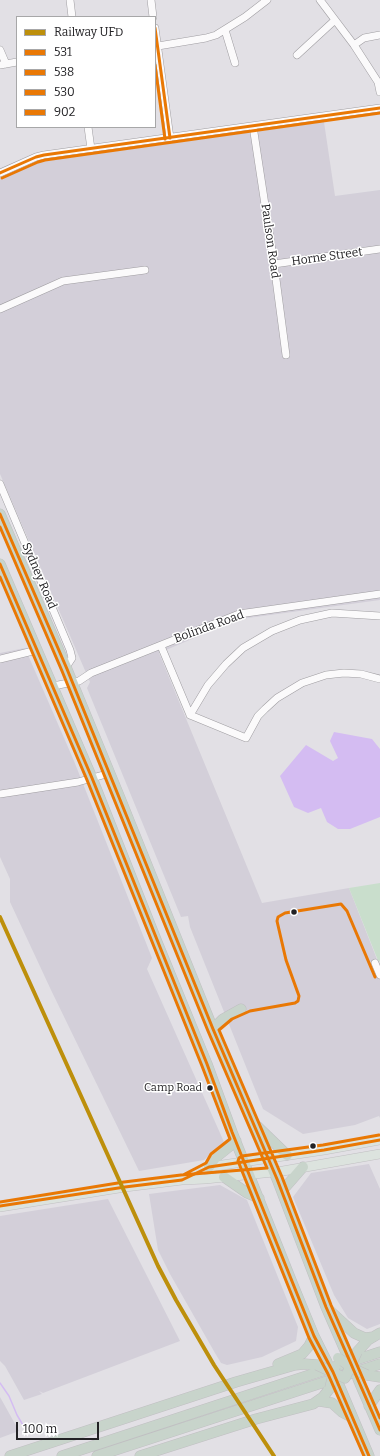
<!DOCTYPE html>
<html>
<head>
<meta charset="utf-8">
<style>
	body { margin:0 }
	#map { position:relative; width:380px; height:1456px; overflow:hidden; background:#e2e0e5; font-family:Bitter,serif }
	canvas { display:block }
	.legend { position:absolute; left:16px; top:16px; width:140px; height:112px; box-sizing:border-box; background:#fff; border:1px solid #a7a7a8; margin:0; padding:5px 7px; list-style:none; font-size:12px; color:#232225 }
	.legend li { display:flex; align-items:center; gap:8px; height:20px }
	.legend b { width:20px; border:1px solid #a7a7a8 }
	.scale { position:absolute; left:16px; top:1422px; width:83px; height:18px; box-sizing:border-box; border:2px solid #232225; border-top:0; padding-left:5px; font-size:12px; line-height:14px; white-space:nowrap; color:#232225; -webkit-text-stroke:3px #fff; paint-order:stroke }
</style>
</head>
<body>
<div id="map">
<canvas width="380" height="1456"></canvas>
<ul class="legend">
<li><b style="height:5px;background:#bd8f0b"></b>Railway UFD</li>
<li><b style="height:5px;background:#e97804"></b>531</li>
<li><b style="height:5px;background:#e97804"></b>538</li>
<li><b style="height:5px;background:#e97804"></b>530</li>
<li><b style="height:5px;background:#e97804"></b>902</li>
</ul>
<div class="scale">100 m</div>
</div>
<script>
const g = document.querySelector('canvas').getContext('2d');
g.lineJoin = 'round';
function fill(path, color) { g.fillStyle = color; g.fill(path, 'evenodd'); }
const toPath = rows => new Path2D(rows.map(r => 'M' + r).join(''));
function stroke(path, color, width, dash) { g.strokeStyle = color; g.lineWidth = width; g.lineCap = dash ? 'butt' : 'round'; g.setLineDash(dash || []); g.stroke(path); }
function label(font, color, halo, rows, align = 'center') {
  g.font = font + ' Bitter,serif'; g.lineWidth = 3; g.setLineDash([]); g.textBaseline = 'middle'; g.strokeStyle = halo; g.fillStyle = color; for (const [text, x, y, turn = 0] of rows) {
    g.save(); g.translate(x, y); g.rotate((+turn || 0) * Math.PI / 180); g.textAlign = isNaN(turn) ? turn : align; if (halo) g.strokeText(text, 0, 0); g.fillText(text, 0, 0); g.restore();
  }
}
fill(toPath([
	[324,122,335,196,380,190,380,600,248,618,234,621,159,653,262,903,349,888,380,967,380,1118,379,1116,355,1125,303,1134,263,1109,190,927,188,916,181,917,87,688,90,682,0,474,0,179,39,162],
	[25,648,74,761,152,958,147,969,224,1142,204,1160,139,1171,51,990,10,902,10,879,0,857,0,653],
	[369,1164,380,1189,380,1324,367,1329,348,1318,334,1295,293,1197,311,1173],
	[220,1185,247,1200,298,1327,296,1341,262,1357,227,1365,221,1363,215,1353,170,1274,158,1250,149,1194],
	[108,1199,180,1341,43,1393,39,1391,42,1394,24,1400,5,1366,0,1361,0,1216],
	[0,1397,19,1431,0,1438]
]), '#d3cfd9');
fill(toPath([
	[380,883,380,960,379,963,349,888]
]), '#c9decc');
fill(toPath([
	[334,732,372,739,380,749,380,817,350,829,338,829,327,822,321,808,308,813,294,807,280,776,306,745,333,761,338,758,330,741]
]), '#d4bcf2');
stroke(toPath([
	[0,1383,9,1396,17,1415,27,1432]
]), '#d4bcf2', 1.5);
const minor = toPath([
	[70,0,72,17],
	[151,0,153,17],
	[320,0,354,45,378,82,380,92],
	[155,28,170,138],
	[225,30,235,63],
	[354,45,364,38,380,35],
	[158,46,206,38,216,35,245,17,267,0],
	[0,50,6,64],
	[297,55,335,20],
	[0,65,17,62],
	[253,126,274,264,286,355],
	[88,127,91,149],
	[0,173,36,157,44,155,380,108],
	[274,264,380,249],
	[0,309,63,281,145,270],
	[0,484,70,650,72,658,66,667],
	[161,646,190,715],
	[0,659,37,650],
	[53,686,79,681,91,673,239,614,380,594],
	[190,715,208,685,226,664,243,648,272,631,300,620,332,613,380,616],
	[190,715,246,738,258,716,265,709,277,698,302,683,326,675,344,673,361,674,380,679],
	[0,794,78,782,110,773],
	[375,963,380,975]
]);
const major = toPath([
	[184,1179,209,1167,324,1150,380,1140],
	[0,1207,125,1187,182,1180,205,1179,283,1171,380,1154]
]);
const highway = toPath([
	[0,514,66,667,120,798,213,1029,277,1179,326,1307,347,1355],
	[0,564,92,778,157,942,207,1064,232,1132,293,1285,314,1336,327,1362],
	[213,1029,223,1019,241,1009],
	[257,1126,287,1155],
	[209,1167,215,1158,236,1141],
	[224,1177,247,1193,259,1198],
	[282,1191,303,1167],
	[329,1310,354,1333,365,1338,373,1337],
	[357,1352,368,1340,380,1333],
	[278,1364,302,1354,309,1346,314,1336],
	[367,1375,380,1377],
	[358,1379,380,1430],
	[339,1385,369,1456],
	[319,1401,332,1403,342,1412,353,1418],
	[369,1406,380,1390],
	[10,1456,236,1382,295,1365,305,1364,317,1365],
	[62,1456,380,1352],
	[97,1456,380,1364],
	[140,1456,256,1419,313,1404,323,1397,330,1388]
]);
stroke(minor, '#9f9da1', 8);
stroke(major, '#c0bfc2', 10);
stroke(highway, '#c0bfc2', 11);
stroke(minor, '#fbfafb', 7);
stroke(major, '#dce3de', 9);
stroke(highway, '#c8d4cb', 10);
const highwayBridge = toPath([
	[338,1358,356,1370,367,1375],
	[317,1365,345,1378,357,1352],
	[330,1388,335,1367]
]);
stroke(highwayBridge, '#c0bfc2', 11, []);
stroke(highwayBridge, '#c8d4cb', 10);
stroke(toPath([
	[155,28,170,138],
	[0,173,36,157,44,155,380,108],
	[0,514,67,669,213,1029,277,1179,326,1307,380,1430],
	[0,564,92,778,207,1064,232,1132,314,1336,333,1372,369,1456]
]), '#e97804', 3);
stroke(toPath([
	[155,65,165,139],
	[2,178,38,162,45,160,380,113],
	[0,527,62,671,208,1031,267,1168,181,1175,124,1182,0,1202],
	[0,577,87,780,202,1066,230,1139,211,1154,206,1163,183,1175]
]), '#e97804', 3);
stroke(toPath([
	[375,977,347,911,341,904,285,913,278,917,277,921,286,960,299,996,298,1001,295,1003,250,1011,232,1019,219,1030,282,1177,331,1305,380,1418],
	[364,1456,328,1374,309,1338,238,1161,239,1158,242,1156,323,1145,379,1135]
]), '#e97804', 3);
stroke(toPath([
	[0,1206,125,1187,182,1180,209,1167,324,1150,380,1140]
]), '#e97804', 3);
stroke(toPath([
	[0,917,158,1266,176,1300,214,1365,274,1456]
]), '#bd8f0b', 4);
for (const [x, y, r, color] of [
	[294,912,3.5,"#232225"],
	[210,1088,3.5,"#232225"],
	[313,1146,3.5,"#232225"]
]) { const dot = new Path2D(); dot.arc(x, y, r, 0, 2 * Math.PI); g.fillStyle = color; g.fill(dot); stroke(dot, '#fff', 1.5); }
label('11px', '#232225', '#fff', [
	["Camp Road",202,1088]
], 'right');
label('12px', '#232225', '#fff', [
	["Paulson Road",270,241,82],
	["Horne Street",327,257,-8],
	["Sydney Road",39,576,67],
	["Bolinda Road",209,627,-20]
]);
</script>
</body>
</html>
